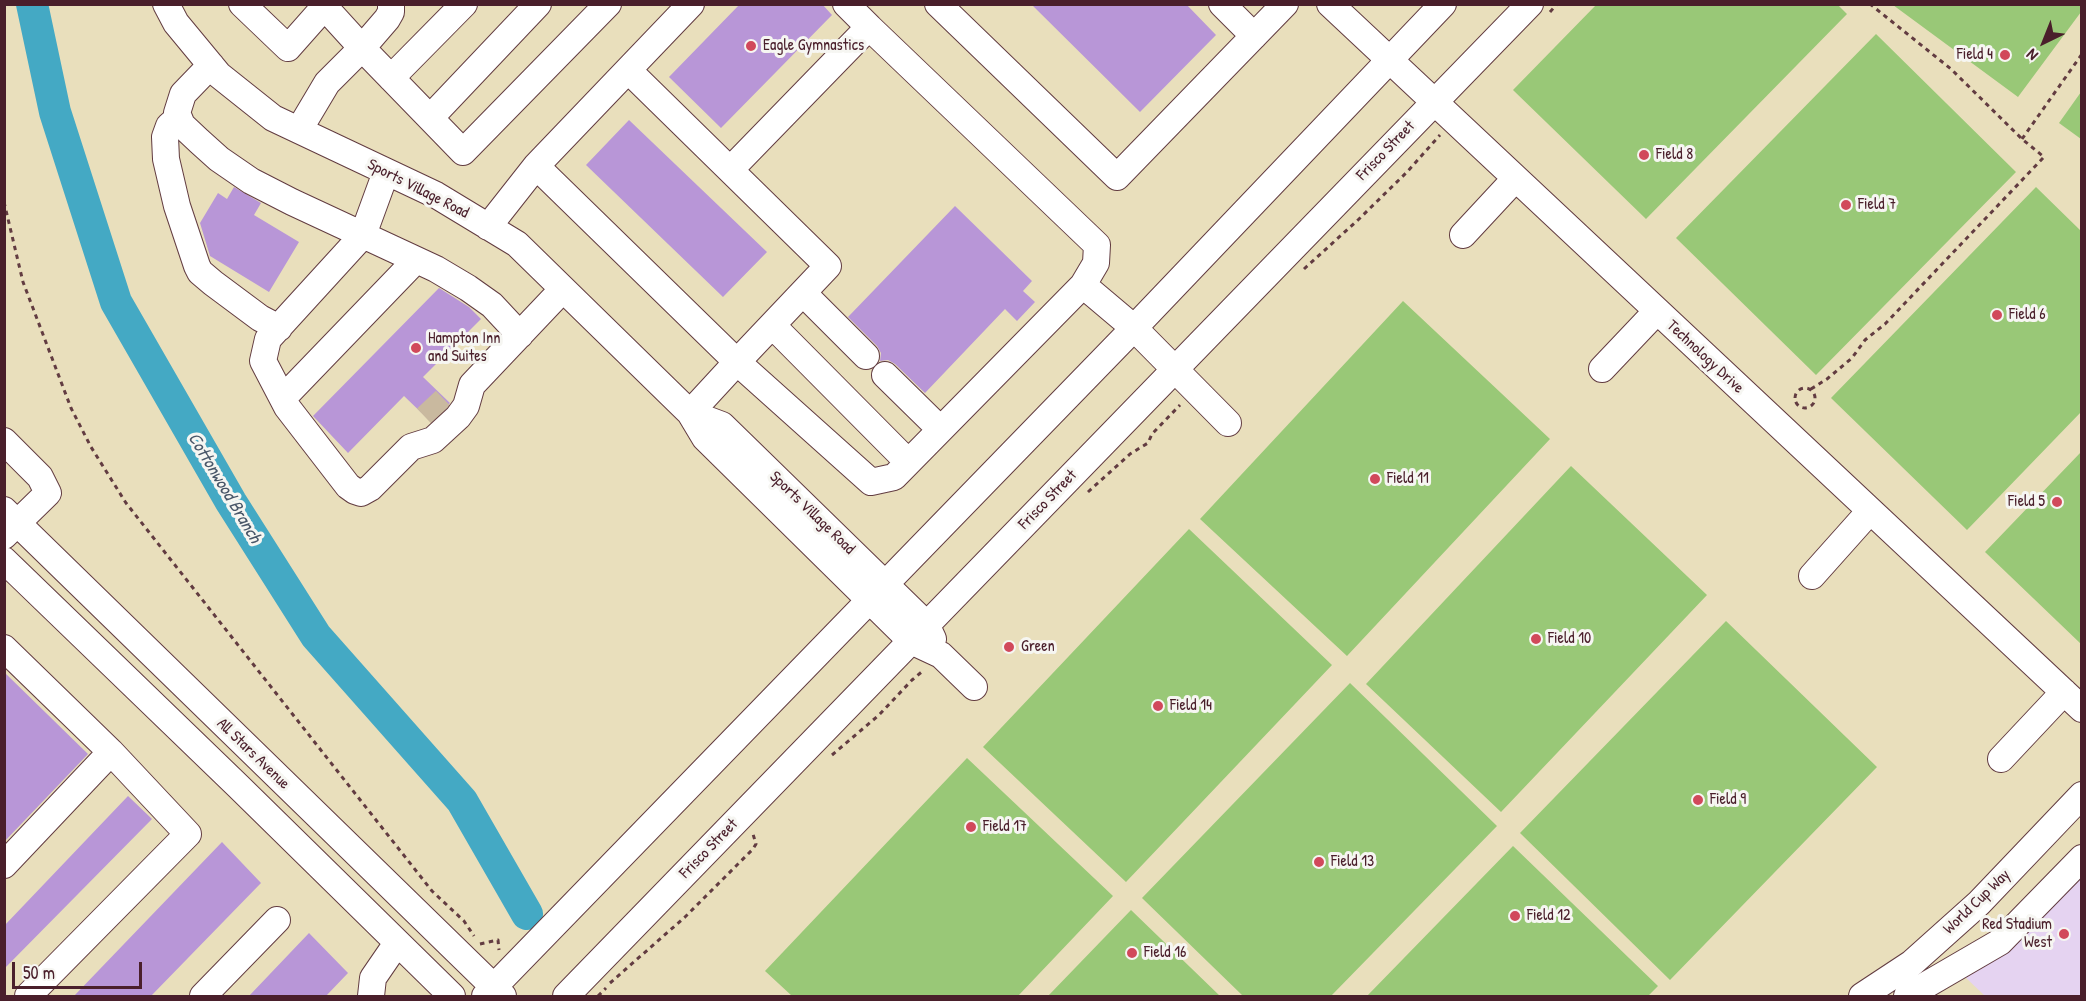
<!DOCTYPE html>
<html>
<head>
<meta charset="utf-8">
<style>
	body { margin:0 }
	#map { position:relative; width:2086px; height:1001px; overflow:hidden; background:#e9dfbc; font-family:"Patrick Hand",sans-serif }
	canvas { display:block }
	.frame { position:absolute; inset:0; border:6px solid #4a1f2b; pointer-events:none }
	.north { position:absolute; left:2014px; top:12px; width:60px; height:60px; -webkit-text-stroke:4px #f6f6f2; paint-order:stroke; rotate:223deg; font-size:16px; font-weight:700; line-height:24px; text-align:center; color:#4a1f2b }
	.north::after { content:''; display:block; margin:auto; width:21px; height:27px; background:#4a1f2b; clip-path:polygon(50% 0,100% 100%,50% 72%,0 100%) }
	.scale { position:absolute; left:12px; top:962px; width:130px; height:27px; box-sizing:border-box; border:3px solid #4a1f2b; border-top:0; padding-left:8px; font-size:18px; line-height:21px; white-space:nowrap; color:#4a1f2b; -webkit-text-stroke:4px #f6f6f2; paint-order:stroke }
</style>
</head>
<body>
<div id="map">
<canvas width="2086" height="1001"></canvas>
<div class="frame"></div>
<div class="north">N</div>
<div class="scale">50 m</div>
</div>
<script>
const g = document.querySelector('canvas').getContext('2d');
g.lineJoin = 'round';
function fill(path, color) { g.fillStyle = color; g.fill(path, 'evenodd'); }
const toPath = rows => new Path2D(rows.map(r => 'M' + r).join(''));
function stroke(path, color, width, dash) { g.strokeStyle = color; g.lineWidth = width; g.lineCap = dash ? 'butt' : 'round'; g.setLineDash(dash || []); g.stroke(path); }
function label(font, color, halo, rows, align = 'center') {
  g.font = font + ' "Patrick Hand",sans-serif'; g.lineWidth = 6; g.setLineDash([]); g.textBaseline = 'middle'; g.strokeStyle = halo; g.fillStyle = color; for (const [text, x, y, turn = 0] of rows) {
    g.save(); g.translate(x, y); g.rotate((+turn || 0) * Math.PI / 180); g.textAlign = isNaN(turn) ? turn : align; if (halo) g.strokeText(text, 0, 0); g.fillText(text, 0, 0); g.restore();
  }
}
fill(toPath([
	[2081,874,2081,996,1985,996,1964,976]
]), '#e5d3f1');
fill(toPath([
	[1837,4,1847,14,1646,219,1513,90,1596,5],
	[2081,4,2081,12,2018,97,1893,5],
	[1876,34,2016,172,1816,375,1676,238],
	[2081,92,2081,139,2059,123],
	[2036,187,2081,231,2081,412,1967,530,1831,398],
	[1403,301,1550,439,1347,656,1200,519],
	[2081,452,2081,644,1985,552],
	[1571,466,1707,595,1501,812,1366,684],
	[1189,529,1332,665,1126,882,983,747],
	[1726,621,1877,767,1670,980,1520,833],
	[1350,683,1497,826,1331,996,1243,996,1142,898],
	[967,758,1113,896,1018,996,792,996,765,971],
	[1513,846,1658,986,1648,996,1367,996],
	[1131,910,1220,996,1048,996]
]), '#99c877');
stroke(toPath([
	[32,4,55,112,116,302,231,502,316,636,462,801,527,914]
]), '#44a9c4', 32);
fill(toPath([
	[740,4,822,4,832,15,721,128,669,77],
	[1031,4,1186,4,1216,35,1140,112],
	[629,120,767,252,723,297,586,165],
	[234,187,261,203,254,215,299,242,269,292,210,256,200,223,218,193,227,199],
	[955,206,1032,281,1023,291,1035,302,1017,321,1005,309,925,393,895,364,888,360,880,361,881,353,877,346,848,317],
	[439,288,469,307,481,319,423,377,450,403,431,422,404,396,348,453,313,416],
	[4,672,88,754,4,842],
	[128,796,152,819,4,969,4,926],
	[222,842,261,883,151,996,74,996],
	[309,933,348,973,326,996,249,996]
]), '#b896d7');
stroke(toPath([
	[426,418,446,399]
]), '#c9b99f', 26, [26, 13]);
const minor = toPath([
	[166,4,176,23,219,75,273,118,436,195,517,244,690,413,705,438,911,641,941,655,974,687],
	[242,4,288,48,327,4],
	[322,4,362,48,387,19,391,12,391,4],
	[938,4,1117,177,1285,4],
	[1222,4,1254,36],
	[1330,4,2082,709],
	[869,27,1097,245,1096,263,1083,285,1134,328,1228,423],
	[211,65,183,94,177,113,182,125,199,141,219,159,251,181,292,202,436,269,468,288,492,305,520,335],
	[628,70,828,266,737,362,871,482,894,477,1083,285],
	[391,78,464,4],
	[178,118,169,126,165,137,166,159,177,206,197,266,200,272,213,283,260,318,279,328],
	[430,118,538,4],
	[299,130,327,83,362,48,463,152,608,4],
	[536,166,737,362,690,413],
	[730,170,869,27,846,4],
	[386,172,363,235,268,339,263,361,287,407,348,486,355,491,361,493,370,488,411,447,433,440,458,417,466,406,472,385,563,289],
	[488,227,536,166,691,4],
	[1463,235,1515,179],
	[803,293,866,356],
	[772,325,908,462],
	[1602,369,1657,311],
	[885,375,940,429],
	[283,398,416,260],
	[690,413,722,425,926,624,933,639],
	[4,441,40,477,48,493,4,536],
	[4,510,503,996],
	[4,560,238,786,452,996],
	[1812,576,1870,511],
	[4,648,111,752,4,865],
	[2001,759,2064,692],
	[28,996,188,834,111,752],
	[203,996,277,920],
	[371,996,373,978,397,943],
	[485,996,1134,328,1443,4],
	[566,996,1530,4],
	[1862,996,1912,963,1979,903,2082,795],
	[1907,996,2000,942,2082,858]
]);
stroke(minor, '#623c41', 28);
stroke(toPath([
	[1550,12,1557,4],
	[2022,139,2082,54],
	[4,202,23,282,71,408,91,447,126,503,432,891,464,921,474,936],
	[1304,269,1359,219,1407,172,1440,135],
	'1795 398a10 10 0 1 1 20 0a10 10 0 1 1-20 0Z',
	[1811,389,1827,379,1852,358,1865,340,1885,324,2044,157,2022,139,1951,69,1870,4],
	[1088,492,1130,454,1148,443,1152,434,1180,405],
	[832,755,879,715,912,680,924,670],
	[480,944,498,940,499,950],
	[610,983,685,917,753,849,756,844,753,834],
	[598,996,606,988]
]), '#623c41', 3, [4.5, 4.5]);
stroke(minor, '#fff', 26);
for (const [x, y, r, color] of [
	[751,46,6,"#d1495b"],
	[2005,55,6,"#d1495b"],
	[1644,155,6,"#d1495b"],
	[1846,205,6,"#d1495b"],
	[1997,315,6,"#d1495b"],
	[416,348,6,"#d1495b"],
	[1375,479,6,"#d1495b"],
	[2057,502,6,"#d1495b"],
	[1536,639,6,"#d1495b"],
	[1009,647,6,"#d1495b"],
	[1158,706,6,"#d1495b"],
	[1698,800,6,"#d1495b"],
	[971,827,6,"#d1495b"],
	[1319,862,6,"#d1495b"],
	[1515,916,6,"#d1495b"],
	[2064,934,6,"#d1495b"],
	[1132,953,6,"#d1495b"]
]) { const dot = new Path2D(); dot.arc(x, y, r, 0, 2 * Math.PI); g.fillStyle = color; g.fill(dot); stroke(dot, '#f6f6f2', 2); }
label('16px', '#4a1f2b', '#f6f6f2', [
	["Eagle Gymnastics",763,46],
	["Field 4",1993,55,"right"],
	["Field 8",1656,155],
	["Field 7",1858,205],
	["Field 6",2009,315],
	["Hampton Inn",428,339],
	["and Suites",428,357],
	["Field 11",1387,479],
	["Field 5",2045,502,"right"],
	["Field 10",1548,639],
	["Green",1021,647],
	["Field 14",1170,706],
	["Field 9",1710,800],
	["Field 17",983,827],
	["Field 13",1331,862],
	["Field 12",1527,916],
	["Red Stadium",2052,925,"right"],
	["West",2052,943,"right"],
	["Field 16",1144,953]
], 'left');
label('16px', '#4a1f2b', '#f6f6f2', [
	["Frisco Street",1386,151,-46],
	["Sports Village Road",418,189,27],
	["Technology Drive",1705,357,43],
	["Frisco Street",1048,500,-46],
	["Sports Village Road",812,513,44],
	["All Stars Avenue",253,754,44],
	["Frisco Street",709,849,-46],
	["World Cup Way",1977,902,-44]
]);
label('italic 18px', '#485668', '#f6f6f2', [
	["Cottonwood Branch",224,488,59]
]);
</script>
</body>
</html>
